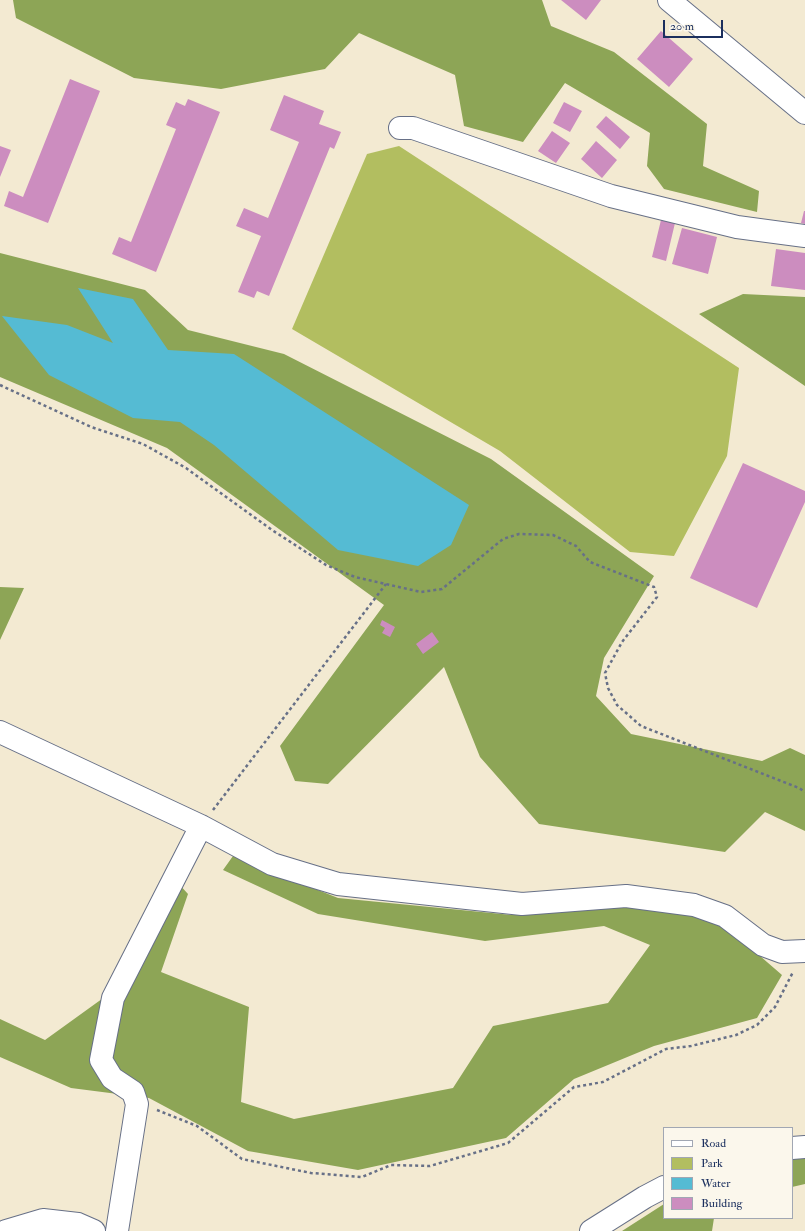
<!DOCTYPE html>
<html>
<head>
<meta charset="utf-8">
<style>
	body { margin:0 }
	#map { position:relative; width:805px; height:1231px; overflow:hidden; background:#f3ead2; font-family:"IM FELL Double Pica",serif }
	canvas { display:block }
	.legend { position:absolute; left:663px; top:1127px; width:130px; height:92px; box-sizing:border-box; background:#fbf7ec; border:1px solid #a1a7b3; margin:0; padding:5px 7px; list-style:none; font-size:12px; color:#1b2f5e }
	.legend li { display:flex; align-items:center; gap:8px; height:20px }
	.legend b { width:20px; border:1px solid #a1a7b3 }
	.scale { position:absolute; left:663px; top:20px; width:60px; height:18px; box-sizing:border-box; border:2px solid #1b2f5e; border-top:0; padding-left:5px; font-size:12px; line-height:14px; white-space:nowrap; color:#1b2f5e; -webkit-text-stroke:3px #fbf7ec; paint-order:stroke }
</style>
</head>
<body>
<div id="map">
<canvas width="805" height="1231"></canvas>
<ul class="legend">
<li><b style="height:5px;background:#fff"></b>Road</li>
<li><b style="height:11px;background:#b2be60"></b>Park</li>
<li><b style="height:11px;background:#55bbd3"></b>Water</li>
<li><b style="height:11px;background:#cc8dbf"></b>Building</li>
</ul>
<div class="scale">20 m</div>
</div>
<script>
const g = document.querySelector('canvas').getContext('2d');
g.lineJoin = 'round';
function fill(path, color) { g.fillStyle = color; g.fill(path, 'evenodd'); }
const toPath = rows => new Path2D(rows.map(r => 'M' + r).join(''));
function stroke(path, color, width, dash) { g.strokeStyle = color; g.lineWidth = width; g.lineCap = dash ? 'butt' : 'round'; g.setLineDash(dash || []); g.stroke(path); }
fill(toPath([
	[399,146,739,368,727,456,674,556,630,552,500,451,292,329,367,154]
]), '#b2be60');
fill(toPath([
	[13,0,542,0,551,26,614,52,707,124,703,166,759,191,757,212,664,189,647,166,650,133,565,83,523,142,464,126,455,75,359,33,325,69,221,89,134,78,16,18],
	[0,253,145,290,188,330,284,354,491,459,654,576,604,658,596,696,631,734,762,761,790,748,805,755,805,831,765,812,725,852,539,824,480,757,444,667,328,784,295,781,280,746,384,605,167,448,0,377],
	[743,294,805,297,805,386,699,314],
	[0,587,24,588,0,640],
	[233,856,338,898,512,915,645,906,715,917,782,975,757,1018,654,1046,574,1079,506,1138,358,1170,248,1151,149,1098,71,1088,0,1057,0,1019,45,1040,106,996,168,872,188,894,161,972,249,1007,241,1102,294,1119,453,1088,493,1026,608,1003,650,945,604,926,485,941,318,914,223,870],
	[805,1151,805,1184,792,1187,792,1152],
	[664,1204,664,1218,714,1218,712,1231,622,1231]
]), '#8da556');
fill(toPath([
	[78,288,133,299,168,350,234,354,469,505,451,545,418,566,338,550,214,445,180,422,133,418,49,375,2,316,67,325,113,343]
]), '#55bbd3');
fill(toPath([
	[561,0,601,0,586,20],
	[661,31,693,59,669,87,637,59],
	[70,79,100,91,48,223,4,206,9,191,23,197],
	[284,95,324,111,319,124,341,132,334,149,330,147,269,296,257,291,254,298,238,292,261,236,236,226,244,208,268,218,299,142,270,130],
	[188,99,220,112,156,272,112,254,119,237,131,242,176,129,166,125,176,102,185,106],
	[564,102,582,111,570,132,553,123],
	[606,116,630,137,620,149,596,127],
	[552,131,570,143,556,163,538,151],
	[596,141,617,160,602,178,581,159],
	[0,146,11,150,0,177],
	[804,211,805,211,805,224,801,223],
	[661,220,675,223,666,261,652,257],
	[682,228,717,237,708,274,672,264],
	[776,249,805,253,805,290,771,286],
	[743,463,805,491,805,502,757,608,690,578],
	[382,620,395,627,390,637,382,633,385,628,380,625],
	[432,632,439,642,423,654,416,644]
]), '#cc8dbf');
const street = toPath([
	[400,128,413,128,611,196,737,227,805,236],
	[0,732,201,826,272,864,338,884,522,904,626,896,694,905,725,916,763,945,782,952,805,951],
	[792,1148,805,1147],
	[6,1231,43,1220,78,1224,94,1231],
	[117,1231,137,1104,133,1092,112,1078,101,1060,113,998,201,826],
	[591,1231,645,1197,664,1187]
]);
const secondary = toPath([
	[669,0,805,113]
]);
stroke(street, '#677087', 24);
stroke(secondary, '#677087', 24);
stroke(toPath([
	[0,385,91,427,143,444,186,468,272,530,326,565,355,577,421,592,442,589,503,539,519,534,553,535,576,546,590,562,654,587,657,597,622,642,605,673,608,688,617,705,641,726,799,788,805,792],
	[213,810,386,584],
	[157,1110,197,1126,242,1159,311,1173,362,1177,391,1165,430,1166,508,1143,574,1087,603,1082,666,1049,691,1046,736,1035,757,1025,775,1007,793,972]
]), '#677087', 2.5, [3, 3]);
stroke(street, '#fff', 22);
stroke(secondary, '#fff', 22);
</script>
</body>
</html>
